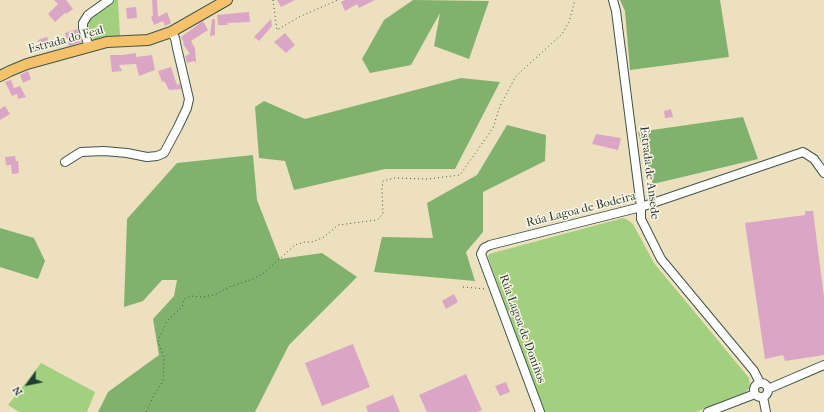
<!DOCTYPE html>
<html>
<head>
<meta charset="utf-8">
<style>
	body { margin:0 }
	#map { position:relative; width:824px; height:412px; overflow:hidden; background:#ede0bf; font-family:"IM FELL French Canon",serif }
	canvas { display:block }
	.north { position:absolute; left:8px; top:364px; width:40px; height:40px; -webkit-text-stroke:3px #fcf5e5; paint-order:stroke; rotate:237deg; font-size:11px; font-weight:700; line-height:16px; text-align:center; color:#1f3d34 }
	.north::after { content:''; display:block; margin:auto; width:14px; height:18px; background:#1f3d34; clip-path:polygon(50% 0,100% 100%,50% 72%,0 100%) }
</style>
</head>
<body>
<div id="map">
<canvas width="824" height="412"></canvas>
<div class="north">N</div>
</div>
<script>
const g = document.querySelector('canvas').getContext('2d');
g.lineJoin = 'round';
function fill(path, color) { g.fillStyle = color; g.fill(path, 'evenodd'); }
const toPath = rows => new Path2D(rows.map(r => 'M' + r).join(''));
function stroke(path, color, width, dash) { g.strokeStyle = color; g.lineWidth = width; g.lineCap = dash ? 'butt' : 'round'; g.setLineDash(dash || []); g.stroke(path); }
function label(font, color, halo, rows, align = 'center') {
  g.font = font + ' "IM FELL French Canon",serif'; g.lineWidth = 3; g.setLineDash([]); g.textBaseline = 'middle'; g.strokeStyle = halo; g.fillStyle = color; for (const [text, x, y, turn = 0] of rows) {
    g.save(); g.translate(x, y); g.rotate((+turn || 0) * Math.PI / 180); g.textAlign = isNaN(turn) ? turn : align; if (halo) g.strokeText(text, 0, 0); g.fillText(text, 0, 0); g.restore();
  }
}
fill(toPath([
	[113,0,118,0,120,36,93,40,88,26,90,20,98,12],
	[623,218,628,220,633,224,654,263,749,378,750,387,746,392,696,412,544,412,488,257,489,254],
	[41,363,95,392,87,412,19,412,8,405]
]), '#a2d07e');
fill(toPath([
	[413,0,489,1,469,59,434,46,440,13,411,65,370,73,362,59,384,20],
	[620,0,720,0,729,57,630,70,625,11],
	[461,78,500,82,455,169,385,169,294,190,285,161,259,158,255,107,264,101,305,119],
	[743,117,758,159,653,184,638,132],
	[507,125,546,135,545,161,483,192,483,232,466,252,475,281,374,272,382,237,433,238,427,203,477,175],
	[253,155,257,200,280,259,322,253,357,277,289,345,255,412,98,412,108,392,159,355,153,319,174,296,177,280,162,280,143,301,124,307,127,219,177,163],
	[0,228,34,238,45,261,38,279,0,267]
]), '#81b26d');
fill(toPath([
	[54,0,66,0,73,9,66,14,65,13,55,22,48,14,58,4],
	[152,0,157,0,158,17,167,12,171,23,165,26,163,21,154,25,151,17,153,16],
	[277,0,295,0,281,7],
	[345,0,375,0,359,8,357,4,345,11,341,2],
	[136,7,137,18,127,19,126,8],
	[249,12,250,22,227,23,228,25,218,25,217,15],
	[212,19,215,19,215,35,210,36],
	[271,19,272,26,259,41,254,37],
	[203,21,208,30,191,41,195,48,196,63,194,61,187,63,185,56,190,54,183,44,184,43,181,37],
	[77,29,81,42,69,46,65,33],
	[285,33,295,45,286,53,274,42],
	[47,37,50,46,40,49,38,40],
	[136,53,136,57,152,55,155,70,139,76,136,64,119,65,122,71,112,72,110,55,122,55],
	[171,67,177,85,180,84,181,89,169,90,164,81,162,82,158,71],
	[28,71,31,79,23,83,20,75],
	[11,80,14,88,20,86,26,97,18,99,17,94,12,96,5,82],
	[5,106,10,114,0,120,0,109],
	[671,109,673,117,665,118,664,111],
	[596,134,621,138,618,150,592,144],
	[15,156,16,161,18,161,19,173,12,174,11,165,6,165,5,157],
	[805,211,813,211,824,297,824,355,785,361,783,355,765,359,745,223,805,215],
	[454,294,458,302,446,309,442,301],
	[353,344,370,387,322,406,305,363],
	[466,374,482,410,477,412,427,412,419,395],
	[506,382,510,392,500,396,495,386],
	[393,395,400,412,368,412,366,406]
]), '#dba6c6');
const minor = toPath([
	[613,0,616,11,641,207,641,219,661,259,754,371,760,383],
	[89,47,83,28,83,23,88,15,109,0],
	[65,162,81,152,104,151,127,153,147,157,157,156,164,153,178,127,187,108,189,99,177,48,175,38,171,32],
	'754 390a7 7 0 1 1 14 0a7 7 0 1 1-14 0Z',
	[768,389,824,365],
	[763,397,766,412],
	[540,412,481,254,484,248,490,245,641,207,803,152,814,159,824,173],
	[708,412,755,394]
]);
const major = toPath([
	[0,76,10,71,27,64,107,42,148,40,171,32,227,0]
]);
stroke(minor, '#3e5549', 10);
stroke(major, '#3e5549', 12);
stroke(toPath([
	[273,0,277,30,299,17,338,0],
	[463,287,486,289],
	[146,412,154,395,163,381,164,358,158,341,167,321,182,307,184,299,191,296,201,297,215,295,229,287,253,279,264,273,295,245,304,242,312,242,324,237,338,225,377,220,383,214,382,189,383,181,395,178,428,179,460,175,493,128,500,106,516,76,562,34,569,22,575,0]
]), '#3e5549', 1, [1, 3]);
stroke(minor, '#fff', 8);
stroke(major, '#f5c16b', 10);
label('12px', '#1f3d34', '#fcf5e5', [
	["Estrada do Feal",66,40,-15],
	["Estrada de Ansede",649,173,83],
	["Rúa Lagoa de Bodeira",581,210,-14],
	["Rúa Lagoa de Doniños",522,329,70]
]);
</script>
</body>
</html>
